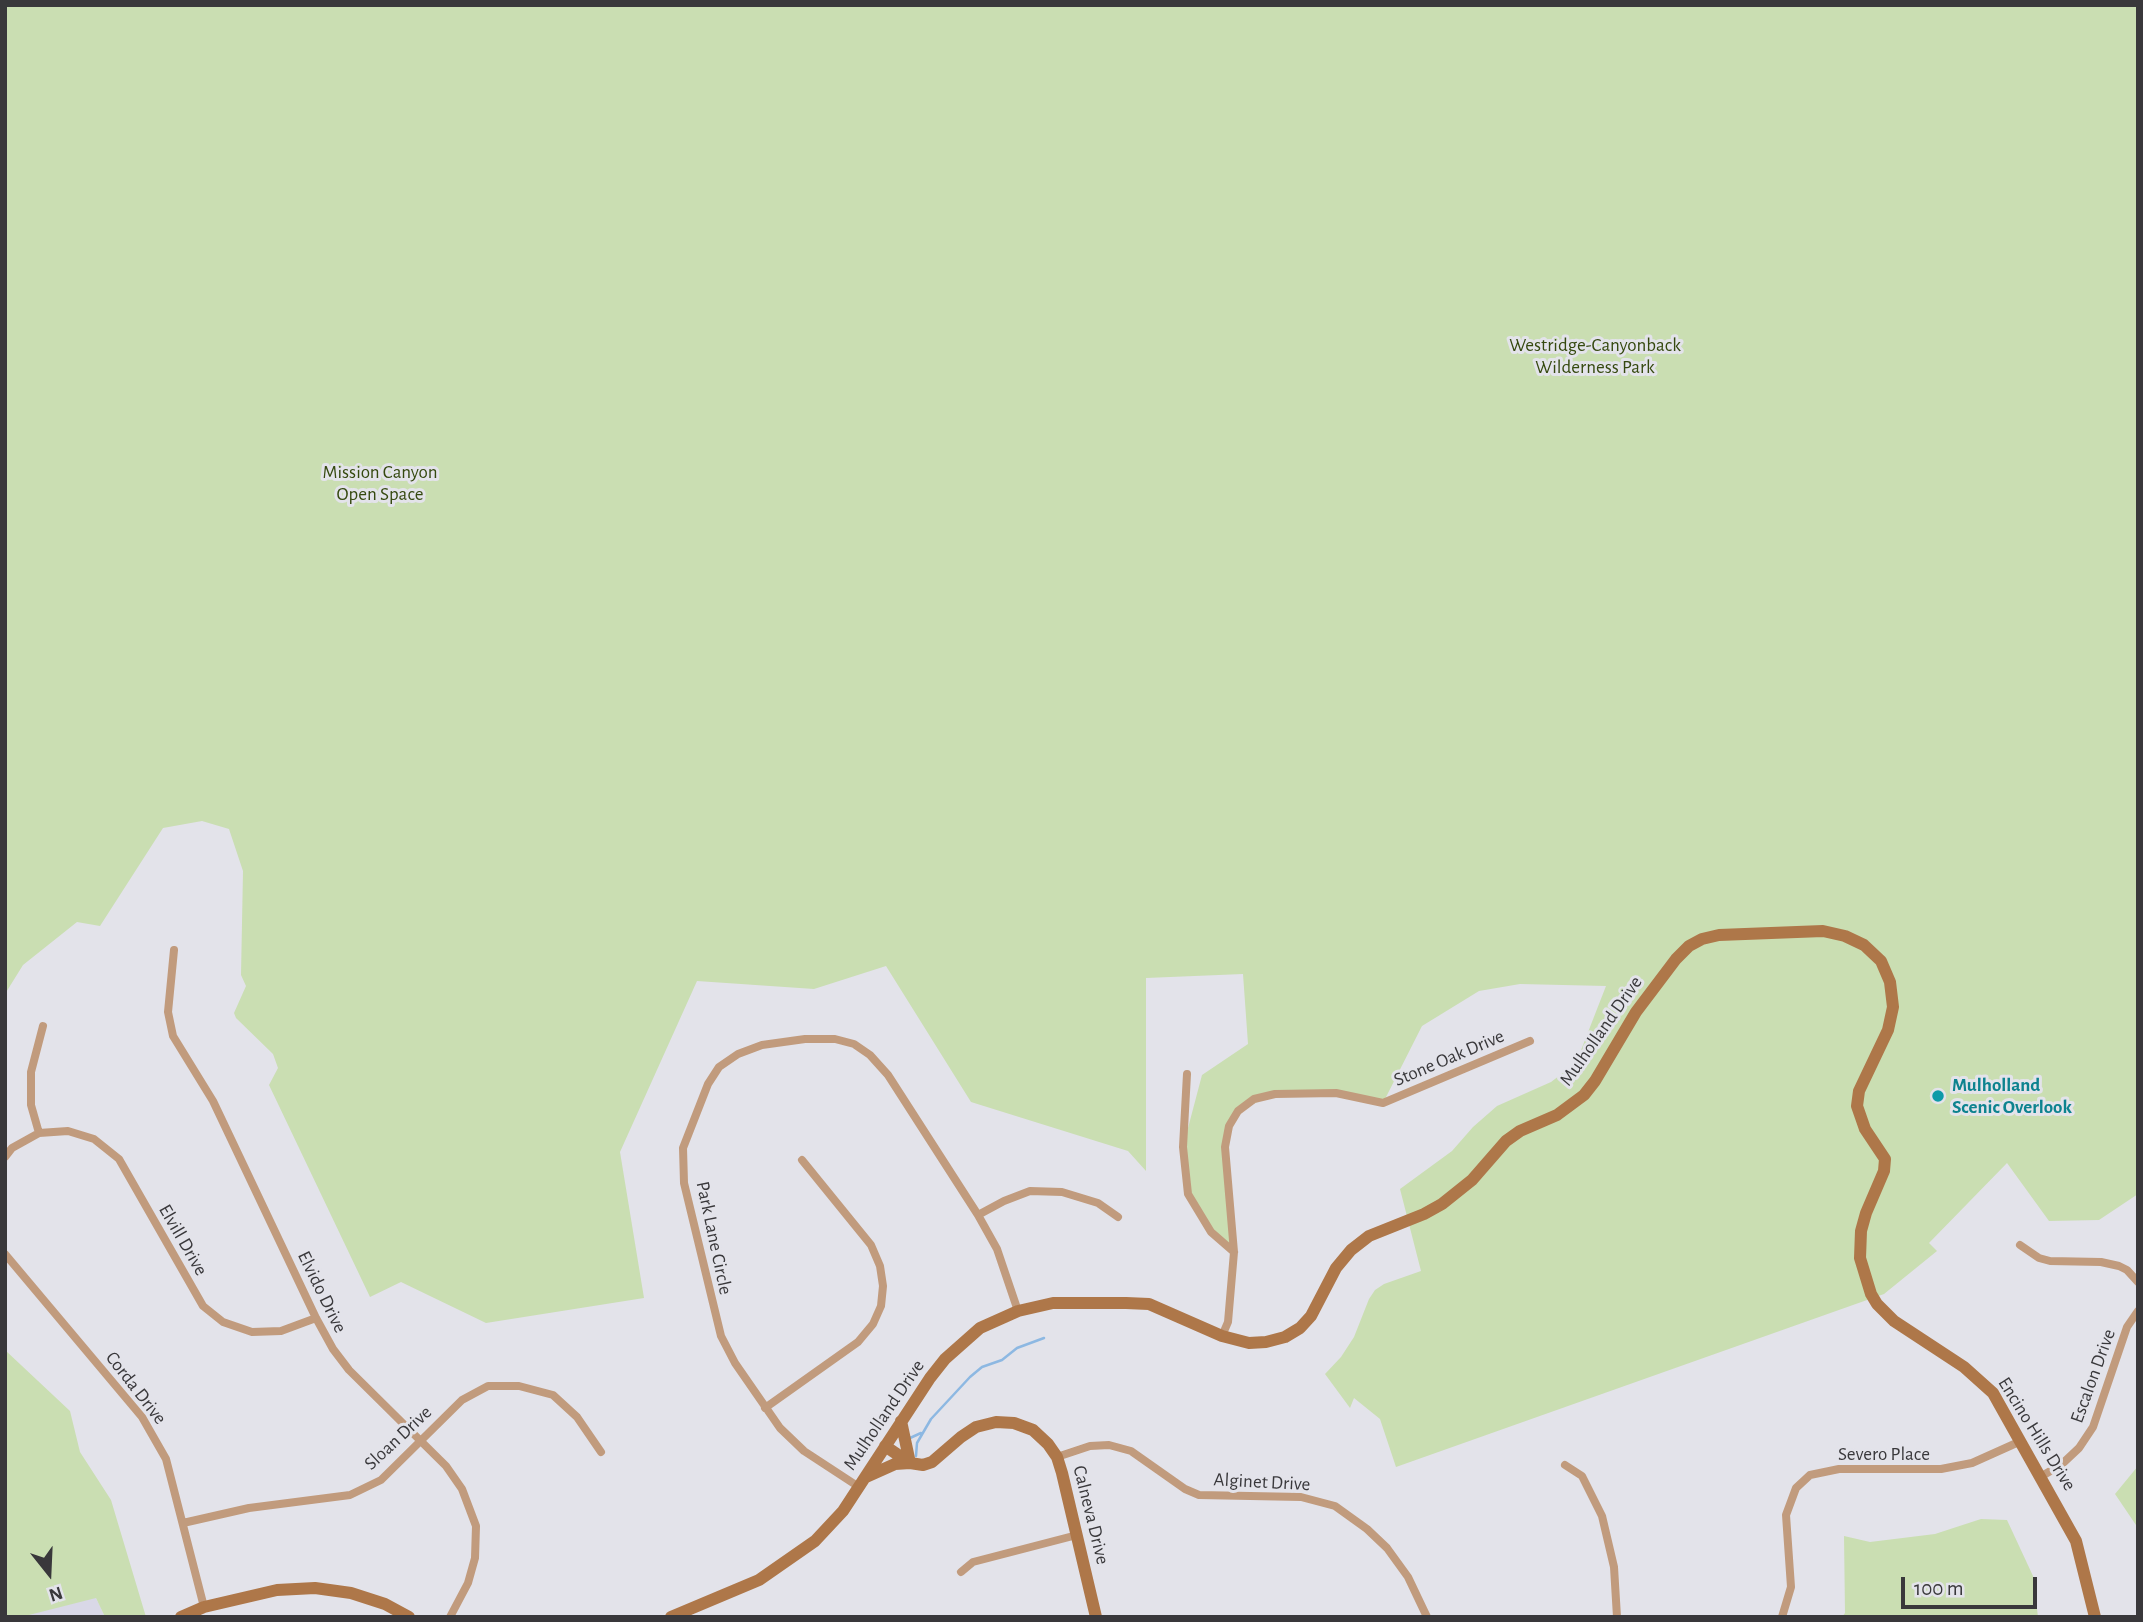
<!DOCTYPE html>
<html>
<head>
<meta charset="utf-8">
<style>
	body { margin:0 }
	#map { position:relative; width:2143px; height:1622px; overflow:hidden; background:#e3e3ea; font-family:"Alegreya Sans",sans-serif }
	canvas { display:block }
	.frame { position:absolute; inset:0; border:7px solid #39383b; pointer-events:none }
	.north { position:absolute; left:14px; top:1538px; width:70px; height:70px; -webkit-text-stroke:5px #e3e3ea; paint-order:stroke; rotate:162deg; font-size:19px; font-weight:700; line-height:28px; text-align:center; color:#39383b }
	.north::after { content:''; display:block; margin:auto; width:24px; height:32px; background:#39383b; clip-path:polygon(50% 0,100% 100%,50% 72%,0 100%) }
	.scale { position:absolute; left:1901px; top:1577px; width:136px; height:32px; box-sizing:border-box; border:4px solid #39383b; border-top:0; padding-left:9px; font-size:21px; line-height:24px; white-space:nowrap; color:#39383b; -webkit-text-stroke:5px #e3e3ea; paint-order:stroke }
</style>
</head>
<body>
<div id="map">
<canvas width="2143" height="1622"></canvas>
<div class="frame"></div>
<div class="north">N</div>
<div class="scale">100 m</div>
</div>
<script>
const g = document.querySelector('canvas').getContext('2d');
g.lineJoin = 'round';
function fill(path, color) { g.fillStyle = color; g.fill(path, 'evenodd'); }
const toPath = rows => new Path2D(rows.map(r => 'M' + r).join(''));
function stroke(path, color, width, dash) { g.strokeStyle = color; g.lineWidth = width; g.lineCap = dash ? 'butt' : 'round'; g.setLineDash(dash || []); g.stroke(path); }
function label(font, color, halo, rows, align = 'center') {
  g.font = font + ' "Alegreya Sans",sans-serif'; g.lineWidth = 6; g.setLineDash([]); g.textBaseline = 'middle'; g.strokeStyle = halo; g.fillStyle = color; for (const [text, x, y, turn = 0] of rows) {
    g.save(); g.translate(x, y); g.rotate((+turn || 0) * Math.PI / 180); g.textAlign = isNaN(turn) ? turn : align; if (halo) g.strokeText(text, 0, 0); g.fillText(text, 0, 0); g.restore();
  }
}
fill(toPath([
	[94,1594,105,1617,13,1617]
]), '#d9d8e7');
fill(toPath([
	[5,5,2138,5,2138,1194,2099,1220,2049,1221,2007,1163,1929,1243,1937,1251,1884,1294,1396,1467,1380,1419,1354,1398,1350,1408,1325,1374,1341,1357,1354,1337,1369,1299,1375,1290,1384,1284,1421,1271,1400,1189,1452,1151,1473,1127,1497,1106,1551,1082,1576,1063,1606,986,1520,984,1479,991,1422,1026,1383,1103,1336,1093,1275,1094,1238,1111,1225,1147,1234,1252,1219,1240,1188,1194,1183,1147,1202,1075,1248,1044,1243,974,1146,978,1146,1171,1128,1151,971,1102,886,966,814,989,697,981,620,1152,644,1298,486,1323,401,1282,370,1297,269,1085,278,1068,273,1054,236,1018,234,1013,246,986,241,975,243,871,229,829,202,821,163,828,100,926,77,922,23,965,5,994],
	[5,1350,70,1411,80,1452,111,1500,146,1617,105,1617,96,1598,21,1617,5,1617],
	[2138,1466,2138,1528,2115,1494],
	[1981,1519,2007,1520,2033,1576,2038,1617,1842,1617,1845,1613,1844,1536,1870,1542,1935,1534]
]), '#cadeb2');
stroke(toPath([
	[910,1438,921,1433],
	[916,1456,917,1443,931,1419,970,1377,982,1367,1002,1360,1017,1348,1044,1338]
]), '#8db8e2', 2.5);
stroke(toPath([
	[174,950,168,1012,173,1036,213,1101,316,1318,333,1349,349,1370,446,1466,462,1489,476,1526,475,1558,468,1583,450,1617],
	[1187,1074,1183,1147,1188,1194,1211,1232,1234,1252],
	[39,1133,31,1105,31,1072,43,1026],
	[5,1157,12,1148,39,1133,68,1131,94,1139,119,1159,203,1306,223,1322,252,1332,281,1331,316,1318],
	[978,1215,1004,1201,1030,1191,1062,1192,1098,1203,1118,1217],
	[2020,1245,2039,1258,2050,1261,2101,1262,2119,1266,2127,1270,2138,1282],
	[5,1254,142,1417,166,1459,204,1607],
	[1222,1336,1228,1322,1234,1252,1225,1147,1229,1126,1238,1111,1254,1099,1275,1094,1336,1093,1383,1103,1530,1041],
	[765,1408,858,1342,873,1324,881,1306,883,1286,880,1266,871,1245,802,1160],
	[1057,1457,1090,1446,1109,1445,1131,1451,1185,1489,1199,1495,1301,1497,1335,1506,1367,1529,1387,1548,1408,1577,1427,1617],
	[1565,1465,1582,1476,1602,1516,1614,1567,1617,1617],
	[2042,1476,2062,1464,2079,1448,2093,1427,2127,1327,2138,1311],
	[859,1487,804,1451,780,1428,735,1363,721,1336,684,1183,683,1148,708,1084,719,1067,738,1054,762,1045,805,1039,835,1039,854,1044,870,1055,888,1075,978,1215,997,1249,1018,1311],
	[183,1523,249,1508,350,1495,381,1480,462,1400,488,1386,519,1386,553,1395,577,1417,601,1452],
	[961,1572,973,1562,1077,1535],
	[1782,1617,1791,1587,1786,1515,1796,1488,1810,1475,1839,1469,1941,1469,1972,1463,2021,1441]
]), '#c19b7d', 8);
stroke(toPath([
	[885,1446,910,1463,923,1465,932,1462,961,1437,976,1427,996,1422,1014,1423,1033,1430,1048,1444,1057,1457,1062,1473,1096,1617],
	[866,1477,895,1464,910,1463,901,1421],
	[181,1617,204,1607,277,1590,315,1588,351,1593,385,1604,409,1617],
	[671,1617,759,1580,815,1541,843,1511,930,1378,945,1359,980,1328,1018,1311,1053,1303,1126,1303,1149,1304,1222,1336,1249,1343,1266,1342,1285,1337,1300,1328,1311,1316,1336,1268,1351,1250,1369,1236,1424,1214,1442,1204,1472,1180,1506,1141,1520,1131,1557,1115,1584,1095,1595,1081,1636,1012,1676,959,1689,946,1702,939,1719,935,1823,931,1845,936,1864,945,1881,961,1890,982,1893,1007,1888,1030,1859,1091,1857,1106,1865,1129,1885,1159,1884,1171,1866,1213,1861,1231,1860,1258,1871,1294,1877,1304,1894,1321,1964,1367,1993,1393,2076,1541,2095,1617]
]), '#ae7749', 12);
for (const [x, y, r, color] of [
	[1938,1096,7,"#0f9aa8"]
]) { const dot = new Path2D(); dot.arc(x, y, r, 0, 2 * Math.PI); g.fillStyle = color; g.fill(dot); stroke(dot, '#e3e3ea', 2.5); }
label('19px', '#35490f', '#e3e3ea', [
	["Westridge-Canyonback",1595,345],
	["Wilderness Park",1595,367],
	["Mission Canyon",380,472],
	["Open Space",380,494]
]);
label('19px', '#39383b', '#e3e3ea', [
	["Mulholland Drive",1601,1031,-55],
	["Stone Oak Drive",1449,1058,-23],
	["Park Lane Circle",714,1238,78],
	["Elvill Drive",183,1240,60],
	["Elvido Drive",322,1292,64],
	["Escalon Drive",2093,1376,-70],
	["Corda Drive",136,1388,52],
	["Mulholland Drive",884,1415,-56],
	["Encino Hills Drive",2037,1434,58],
	["Sloan Drive",398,1438,-43],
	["Severo Place",1884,1454],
	["Alginet Drive",1262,1482,3],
	["Calneva Drive",1091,1515,76]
]);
label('bold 19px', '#0d838f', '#e3e3ea', [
	["Mulholland",1952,1085],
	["Scenic Overlook",1952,1107]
], 'left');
</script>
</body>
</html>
